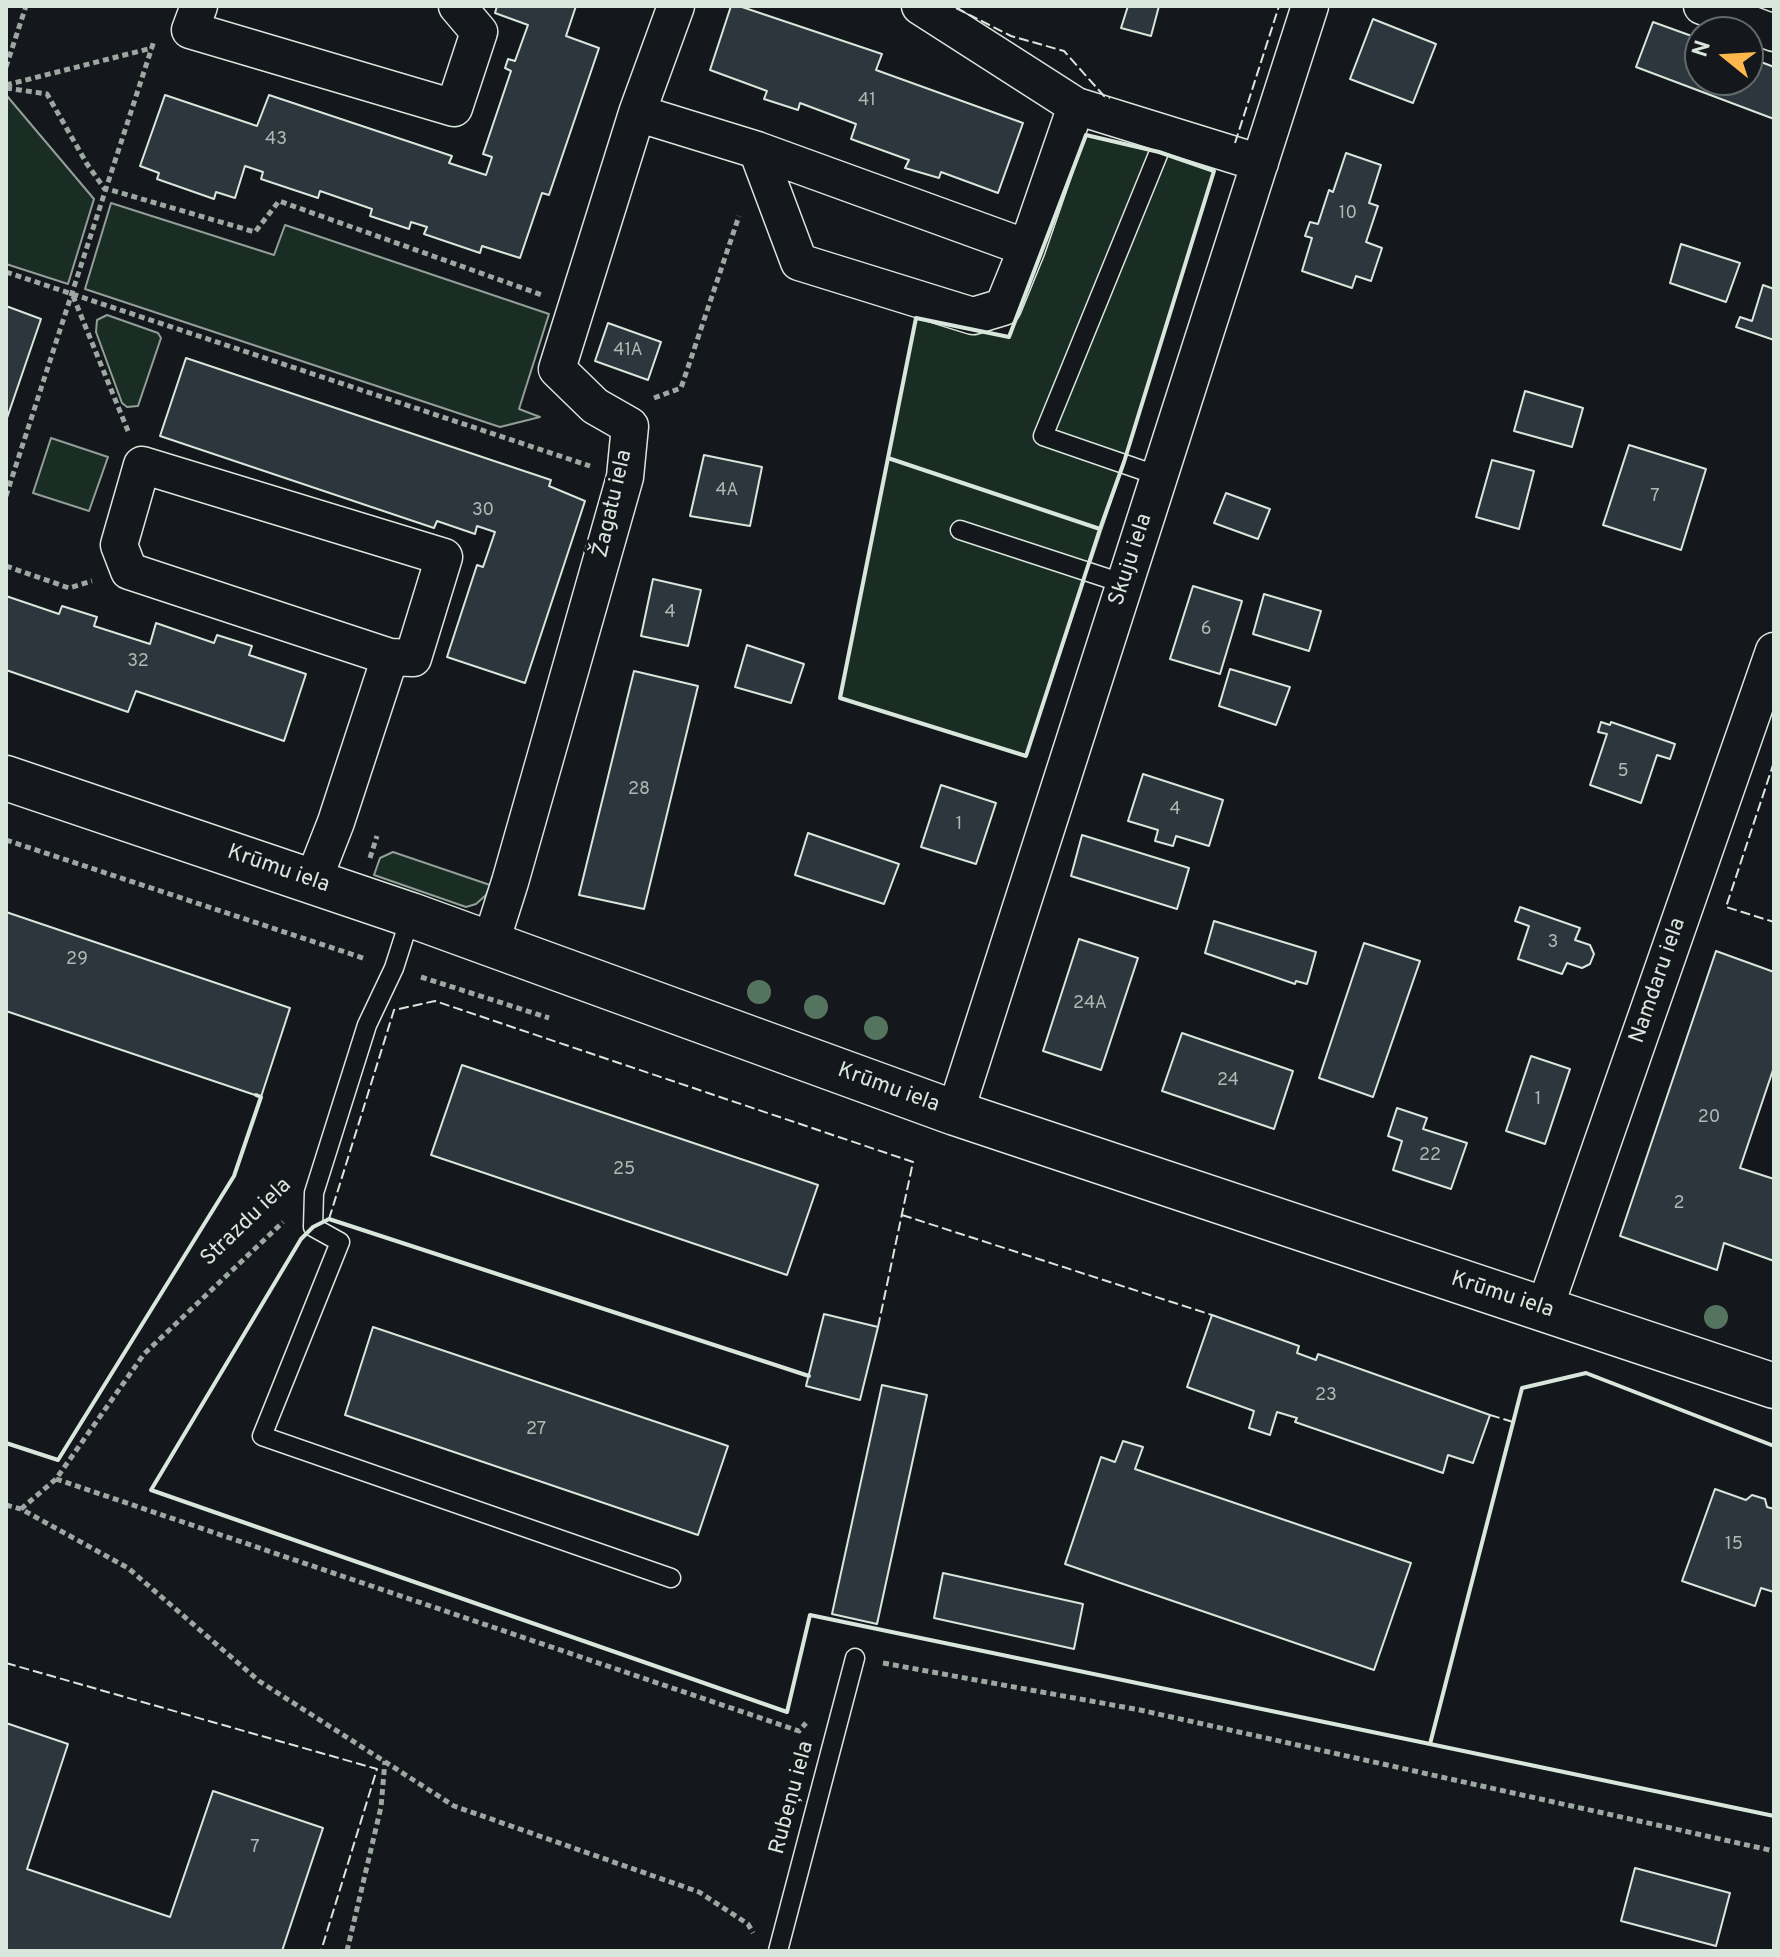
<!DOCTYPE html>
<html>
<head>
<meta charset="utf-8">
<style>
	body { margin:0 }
	#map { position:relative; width:1780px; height:1957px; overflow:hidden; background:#14181c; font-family:Overpass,sans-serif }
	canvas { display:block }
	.frame { position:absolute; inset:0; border:8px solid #d8e6dc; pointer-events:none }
	.north { position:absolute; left:1684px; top:16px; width:80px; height:80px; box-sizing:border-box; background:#14181c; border:2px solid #626a69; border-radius:50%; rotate:288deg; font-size:22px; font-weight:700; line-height:32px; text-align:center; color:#d8e6dc }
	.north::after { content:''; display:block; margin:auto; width:28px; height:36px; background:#ffb74d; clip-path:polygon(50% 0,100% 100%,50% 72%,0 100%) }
</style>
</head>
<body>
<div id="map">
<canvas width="1780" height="1957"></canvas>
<div class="frame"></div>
<div class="north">N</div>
</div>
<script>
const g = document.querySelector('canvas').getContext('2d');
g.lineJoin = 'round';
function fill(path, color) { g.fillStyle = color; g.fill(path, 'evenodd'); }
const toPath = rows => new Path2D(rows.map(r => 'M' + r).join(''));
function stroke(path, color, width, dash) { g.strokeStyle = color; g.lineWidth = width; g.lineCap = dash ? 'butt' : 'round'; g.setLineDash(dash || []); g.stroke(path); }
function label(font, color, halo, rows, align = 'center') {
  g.font = font + ' Overpass,sans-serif'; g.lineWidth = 6; g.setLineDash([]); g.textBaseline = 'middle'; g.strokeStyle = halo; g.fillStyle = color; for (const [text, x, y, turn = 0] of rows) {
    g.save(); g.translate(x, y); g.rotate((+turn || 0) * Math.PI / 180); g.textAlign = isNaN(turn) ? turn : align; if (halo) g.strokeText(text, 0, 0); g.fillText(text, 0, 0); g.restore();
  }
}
const green = toPath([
	[7,96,94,199,68,284,6,264,7,96],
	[1086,135,1159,152,1214,171,1124,462,1026,756,840,698,916,318,1009,337,1086,135],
	[111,203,274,255,285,225,549,314,519,409,540,417,500,427,85,289,111,203],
	[107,315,158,333,161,338,138,406,127,407,122,403,96,332,97,320,107,315],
	[51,438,108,457,89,511,33,493,51,438],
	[393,852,490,885,486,895,476,904,466,907,374,875,380,858,393,852]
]);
fill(green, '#1a2d24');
stroke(green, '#939e99', 2);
const building = toPath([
	[497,6,576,6,566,36,599,48,549,195,542,193,520,258,482,246,480,253,424,234,427,227,411,222,409,229,370,216,372,209,320,191,318,198,261,179,263,172,245,166,235,198,216,192,214,199,157,179,159,173,140,166,165,95,257,126,269,95,452,156,449,163,486,175,492,157,483,154,511,71,505,68,508,59,515,61,528,25,495,13,497,6],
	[731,6,739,6,882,54,876,70,1023,123,998,193,941,172,939,178,905,168,909,160,851,139,856,124,800,103,798,110,764,99,767,91,710,70,731,6],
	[1128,6,1159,6,1151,36,1121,28,1128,6],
	[1373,19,1436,44,1413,103,1350,79,1373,19],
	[1653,22,1700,39,1700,80,1748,80,1748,57,1774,67,1774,119,1636,67,1653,22],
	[1346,153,1381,165,1369,203,1378,206,1366,242,1382,248,1371,281,1356,276,1352,288,1302,271,1312,238,1305,236,1310,222,1318,224,1329,190,1333,192,1346,153],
	[1681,244,1740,263,1726,302,1670,283,1681,244],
	[1763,285,1774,289,1774,340,1736,327,1740,317,1752,321,1763,285],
	[6,306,41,319,6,421,6,306],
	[608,323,661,342,648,380,595,361,608,323],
	[186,358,551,480,549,486,585,501,525,683,447,657,477,565,483,567,495,532,477,526,475,534,437,521,434,528,160,436,186,358],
	[1525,391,1583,408,1572,447,1514,431,1525,391],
	[1629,445,1706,469,1681,550,1603,525,1629,445],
	[704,455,762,467,750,526,690,516,704,455],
	[1492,460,1534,471,1519,529,1476,517,1492,460],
	[1226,493,1270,509,1258,539,1214,523,1226,493],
	[653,579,701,590,688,646,641,636,653,579],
	[1193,586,1242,601,1220,674,1170,659,1193,586],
	[1264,594,1321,611,1309,651,1253,634,1264,594],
	[6,596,59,614,62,606,97,617,94,626,150,644,156,623,214,643,217,635,252,646,249,655,306,674,284,741,136,691,128,712,6,670,6,596],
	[747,645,804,664,791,703,735,687,747,645],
	[1230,669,1290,687,1276,725,1219,706,1230,669],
	[634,671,698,686,644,909,579,895,634,671],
	[1601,722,1610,725,1611,722,1675,744,1670,759,1657,755,1641,803,1590,785,1607,734,1598,732,1601,722],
	[1143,774,1223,800,1209,846,1176,836,1173,846,1155,841,1158,830,1128,821,1143,774],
	[941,785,996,803,976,864,921,847,941,785],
	[808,833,899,864,884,904,795,875,808,833],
	[1082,835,1189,868,1177,909,1071,876,1082,835],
	[1520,907,1580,928,1575,940,1590,945,1594,954,1590,964,1582,968,1567,963,1562,974,1518,959,1529,926,1515,921,1520,907],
	[6,912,290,1008,261,1097,6,1011,6,912],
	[1214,921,1316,952,1307,984,1296,981,1295,984,1205,953,1214,921],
	[1079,939,1138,958,1101,1070,1043,1051,1079,939],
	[1364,943,1420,961,1373,1097,1319,1078,1364,943],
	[1716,951,1774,972,1774,1067,1740,1168,1774,1179,1774,1261,1724,1243,1717,1270,1620,1236,1716,951],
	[1182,1033,1293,1071,1274,1129,1162,1091,1182,1033],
	[1531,1056,1570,1069,1545,1144,1506,1131,1531,1056],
	[462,1065,818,1185,787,1275,431,1155,462,1065],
	[1397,1108,1427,1118,1423,1129,1467,1143,1451,1189,1393,1170,1402,1141,1388,1136,1397,1108],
	[824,1314,878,1327,860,1400,806,1386,824,1314],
	[1212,1315,1299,1346,1297,1353,1316,1360,1318,1354,1490,1415,1473,1463,1448,1455,1443,1473,1295,1422,1297,1418,1277,1412,1270,1435,1249,1428,1254,1411,1187,1387,1212,1315],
	[373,1327,728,1446,698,1535,345,1415,373,1327],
	[882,1385,927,1395,877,1624,832,1614,882,1385],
	[1123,1441,1143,1447,1135,1469,1411,1563,1374,1670,1065,1564,1101,1457,1115,1462,1123,1441],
	[1715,1489,1746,1500,1752,1495,1765,1499,1767,1507,1774,1509,1774,1592,1761,1588,1755,1606,1682,1581,1715,1489],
	[943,1573,1083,1604,1074,1649,934,1618,943,1573],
	[6,1723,68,1744,27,1869,170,1917,213,1791,323,1828,282,1951,6,1951,6,1723],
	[1635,1868,1730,1893,1716,1946,1621,1921,1635,1868]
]);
fill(building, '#2c363c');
stroke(building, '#d8e6dc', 2);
const service = toPath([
	[1158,132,1159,152,1043,436,1159,476],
	[960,530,1125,584],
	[411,915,394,968,367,1025,314,1193,313,1227,340,1242,262,1436,671,1578],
	[778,1951,855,1658]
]);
const minor = toPath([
	[199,6,190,30,454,108,479,32,457,6],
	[1702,6,1774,33],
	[1076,106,1260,163],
	[637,113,757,150,799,262,973,316,1003,307,1027,248,1076,106,920,6],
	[757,150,1027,248],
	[313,881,336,822,390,657,129,571,119,545,142,465,444,557,413,658,390,657],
	[490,945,510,882,625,477,630,426,595,406,557,369,637,113,676,6],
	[955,1113,1310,6],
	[1544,1310,1774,651]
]);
const tertiary = toPath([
	[6,778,411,915,955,1113,1774,1386]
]);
stroke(service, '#d8e6dc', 21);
stroke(minor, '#d8e6dc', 39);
stroke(tertiary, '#d8e6dc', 47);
stroke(toPath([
	[6,67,26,6],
	[6,85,152,48],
	[6,88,47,94,87,164,104,188,255,232,279,201,542,295],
	[6,272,590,466],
	[73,296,128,431],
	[654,398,681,388,739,216],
	[6,496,154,41],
	[6,566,69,588,92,581],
	[6,840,366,959],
	[370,858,377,836],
	[421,977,549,1018],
	[56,1479,799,1731,806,1723],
	[6,1505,21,1509,128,1568,259,1681,454,1806,699,1892,748,1924,753,1933],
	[21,1509,56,1479,144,1354,283,1222],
	[883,1663,1140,1710,1774,1851],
	[347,1951,381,1807,385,1761]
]), '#9da8a2', 5, [6, 4]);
stroke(service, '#14181c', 18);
stroke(minor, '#14181c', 36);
stroke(tertiary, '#14181c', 44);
stroke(toPath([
	[956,8,1011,36,1064,51,1104,96,1110,98],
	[1235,143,1279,6],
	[1774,762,1726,907,1774,922],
	[902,1215,1212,1315],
	[329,1219,394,1010,435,1001,913,1162,878,1327],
	[1490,1415,1513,1422],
	[6,1663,377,1769,321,1951]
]), '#d8e6dc', 2, [10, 4]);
stroke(toPath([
	[1086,135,1159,152,1214,171,1124,462,1100,529,888,458,916,318,1009,337,1086,135],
	[888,458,1100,529,1026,756,840,698,888,458],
	[809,1376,329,1219,313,1227,301,1239,151,1490,787,1712,810,1615,1430,1744],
	[6,1443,58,1460,234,1176,261,1097,256,1095],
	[1774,1446,1586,1373,1522,1388,1430,1744,1774,1816]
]), '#d8e6dc', 4);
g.fillStyle = '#55745f';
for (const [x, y] of [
	[759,992],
	[816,1007],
	[876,1028],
	[1716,1317]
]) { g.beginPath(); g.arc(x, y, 12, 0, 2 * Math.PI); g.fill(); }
label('18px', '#adbab4', null, [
	["41",867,101],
	["43",276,140],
	["10",1348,214],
	["41A",628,351],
	["4A",727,491],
	["7",1655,497],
	["30",483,511],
	["4",670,613],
	["6",1206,630],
	["32",138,662],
	["5",1623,772],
	["28",639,790],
	["4",1175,810],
	["1",959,825],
	["3",1553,943],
	["29",77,960],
	["24A",1090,1004],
	["24",1228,1081],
	["1",1538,1100],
	["20",1709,1118],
	["22",1430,1156],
	["25",624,1170],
	["2",1679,1204],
	["23",1326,1396],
	["27",536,1430],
	["15",1734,1545],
	["7",255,1848]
]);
label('22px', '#d8e6dc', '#14181c', [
	["Žagatu iela",614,504,-77],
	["Skuju iela",1132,560,-72],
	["Krūmu iela",278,870,19],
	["Namdaru iela",1659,981,-71],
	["Krūmu iela",888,1089,20],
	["Strazdu iela",247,1223,-44],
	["Krūmu iela",1502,1296,18],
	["Rubeņu iela",793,1798,-75]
]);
</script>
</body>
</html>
